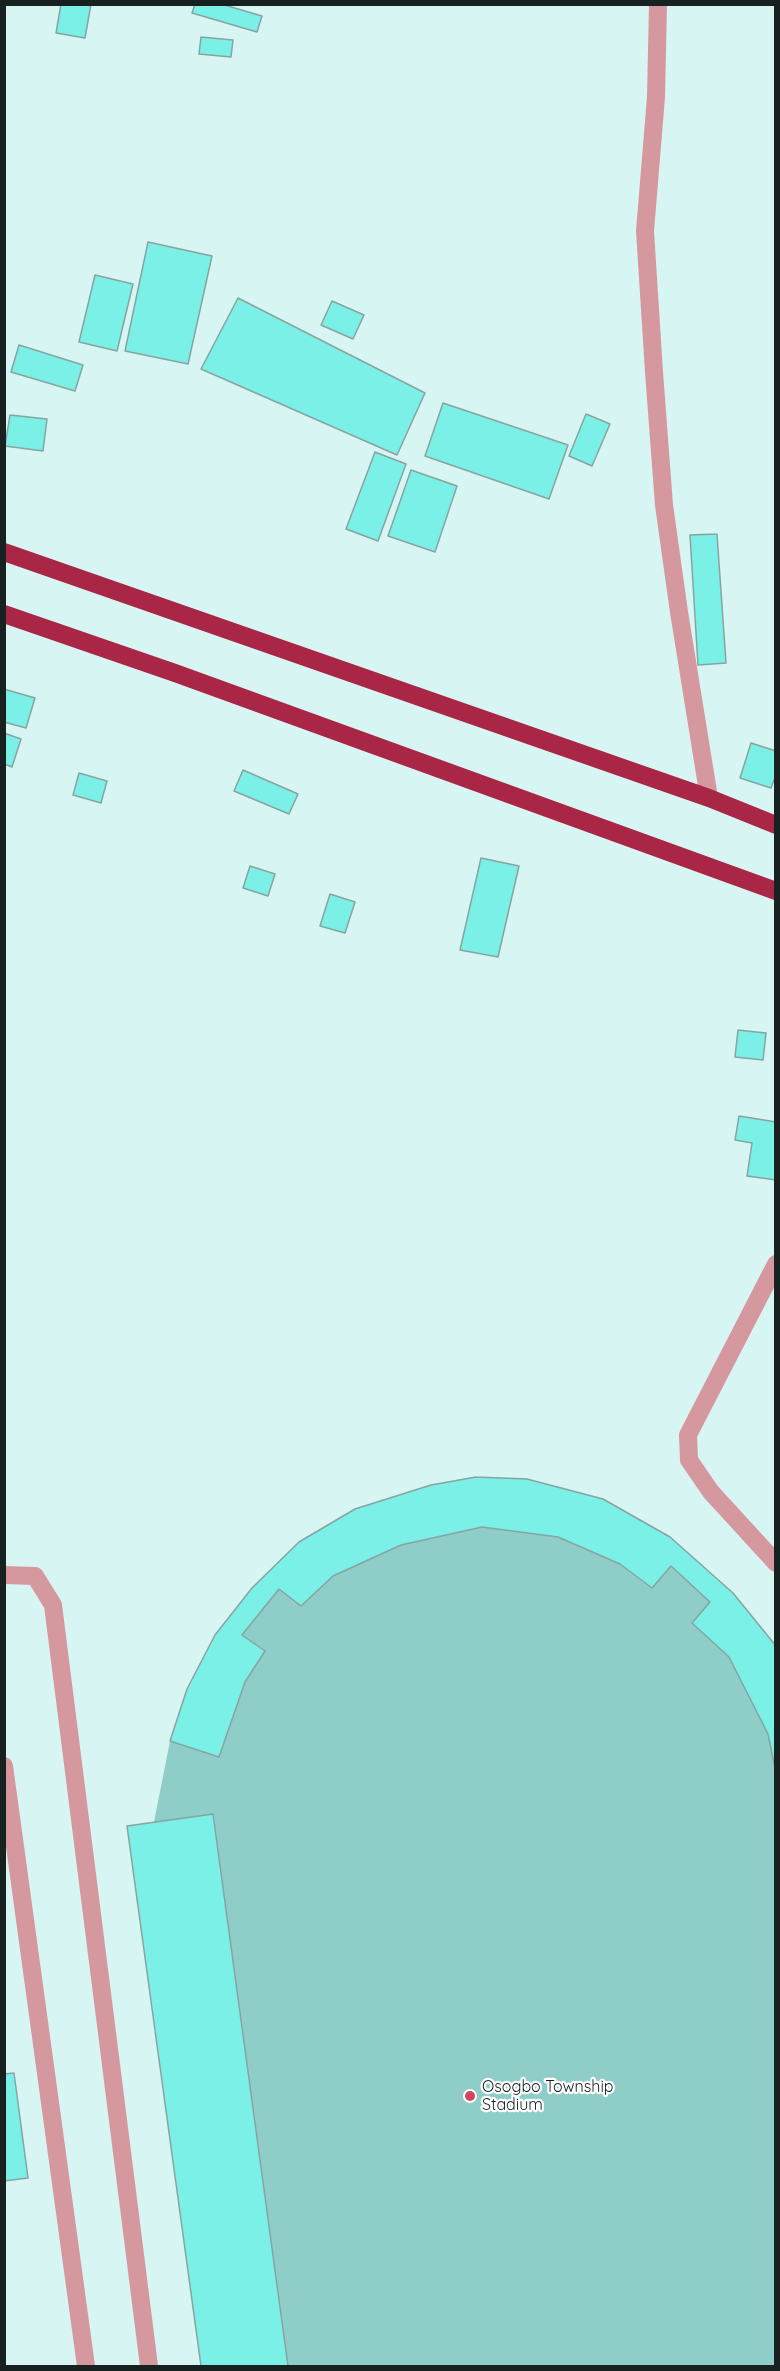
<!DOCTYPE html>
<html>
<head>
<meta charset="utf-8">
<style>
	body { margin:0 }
	#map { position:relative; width:780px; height:2371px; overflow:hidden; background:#d7f5f2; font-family:Quicksand,sans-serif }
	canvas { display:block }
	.frame { position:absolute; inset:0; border:6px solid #162120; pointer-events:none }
</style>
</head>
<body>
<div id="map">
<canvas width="780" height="2371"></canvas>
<div class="frame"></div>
</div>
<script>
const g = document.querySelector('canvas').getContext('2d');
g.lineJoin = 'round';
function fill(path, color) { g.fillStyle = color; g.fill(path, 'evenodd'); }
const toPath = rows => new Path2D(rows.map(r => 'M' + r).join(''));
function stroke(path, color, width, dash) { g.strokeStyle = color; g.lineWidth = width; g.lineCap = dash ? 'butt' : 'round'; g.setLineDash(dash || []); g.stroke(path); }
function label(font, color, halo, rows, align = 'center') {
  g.font = font + ' Quicksand,sans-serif'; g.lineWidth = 4.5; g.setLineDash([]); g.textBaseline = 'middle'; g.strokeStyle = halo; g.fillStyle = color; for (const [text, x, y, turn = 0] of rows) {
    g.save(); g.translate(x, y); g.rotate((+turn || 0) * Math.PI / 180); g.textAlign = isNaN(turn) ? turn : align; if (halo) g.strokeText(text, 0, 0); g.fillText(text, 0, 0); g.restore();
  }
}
fill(toPath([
	[527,1479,603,1499,670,1537,775,1646,775,2366,201,2366,127,1826,154,1822,170,1741,187,1689,215,1635,252,1588,299,1542,355,1509,431,1485]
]), '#8ecdc8');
const building = toPath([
	[61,4,91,4,85,38,56,33,61,4],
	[195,4,221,4,262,16,257,32,192,13,195,4],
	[201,37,233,40,231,57,199,54,201,37],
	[148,242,212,256,188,364,125,351,148,242],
	[95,275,133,284,117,351,79,342,95,275],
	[238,298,425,393,397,455,201,369,238,298],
	[332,301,364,315,353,339,321,325,332,301],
	[19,345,83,365,75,391,11,372,19,345],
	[443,403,568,445,549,499,425,456,443,403],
	[586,414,610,424,592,466,569,456,586,414],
	[10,415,47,419,43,451,5,446,10,415],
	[375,452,406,464,378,541,346,529,375,452],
	[411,470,457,486,435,552,388,536,411,470],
	[717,534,726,663,698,665,690,535,717,534],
	[4,689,35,698,26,728,4,722,4,689],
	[4,733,21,739,12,767,4,764,4,733],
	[751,743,776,751,776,775,771,788,740,778,751,743],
	[243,770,298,794,289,814,234,791,243,770],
	[79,773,107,781,101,803,73,795,79,773],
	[481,858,519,866,498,957,460,950,481,858],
	[250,866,275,874,268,896,243,888,250,866],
	[330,894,355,902,345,933,320,926,330,894],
	[738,1030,766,1033,763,1060,735,1057,738,1030],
	[739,1116,776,1122,776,1180,747,1176,752,1143,735,1140,739,1116],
	[476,1477,527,1479,603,1499,670,1537,733,1593,776,1646,776,1773,768,1734,729,1657,692,1623,710,1602,671,1566,652,1588,620,1564,558,1537,482,1527,401,1545,333,1576,301,1606,279,1589,242,1635,265,1651,245,1682,219,1757,170,1741,187,1689,215,1635,252,1588,299,1542,355,1509,431,1485,476,1477],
	[213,1814,288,2366,201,2366,127,1826,213,1814],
	[14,2073,28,2178,4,2181,4,2074,14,2073]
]);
fill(building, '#7af0e7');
stroke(building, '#88a4a1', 1.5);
stroke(toPath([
	[658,4,656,97,645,231,654,372,664,505,679,612,709,798],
	[776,1264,688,1435,689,1460,711,1492,776,1563],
	[4,1575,35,1576,53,1605,149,2366],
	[4,1766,86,2366]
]), '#d6989f', 18);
stroke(toPath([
	[4,552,709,798,776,825],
	[4,614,175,673,776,891]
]), '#aa2647', 18);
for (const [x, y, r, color] of [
	[470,2096,6,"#d34362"]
]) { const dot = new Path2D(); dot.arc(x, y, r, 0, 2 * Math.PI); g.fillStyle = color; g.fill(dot); stroke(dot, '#fff', 2); }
label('16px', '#162120', '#fff', [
	["Osogbo Township",482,2087],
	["Stadium",482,2105]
], 'left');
</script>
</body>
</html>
